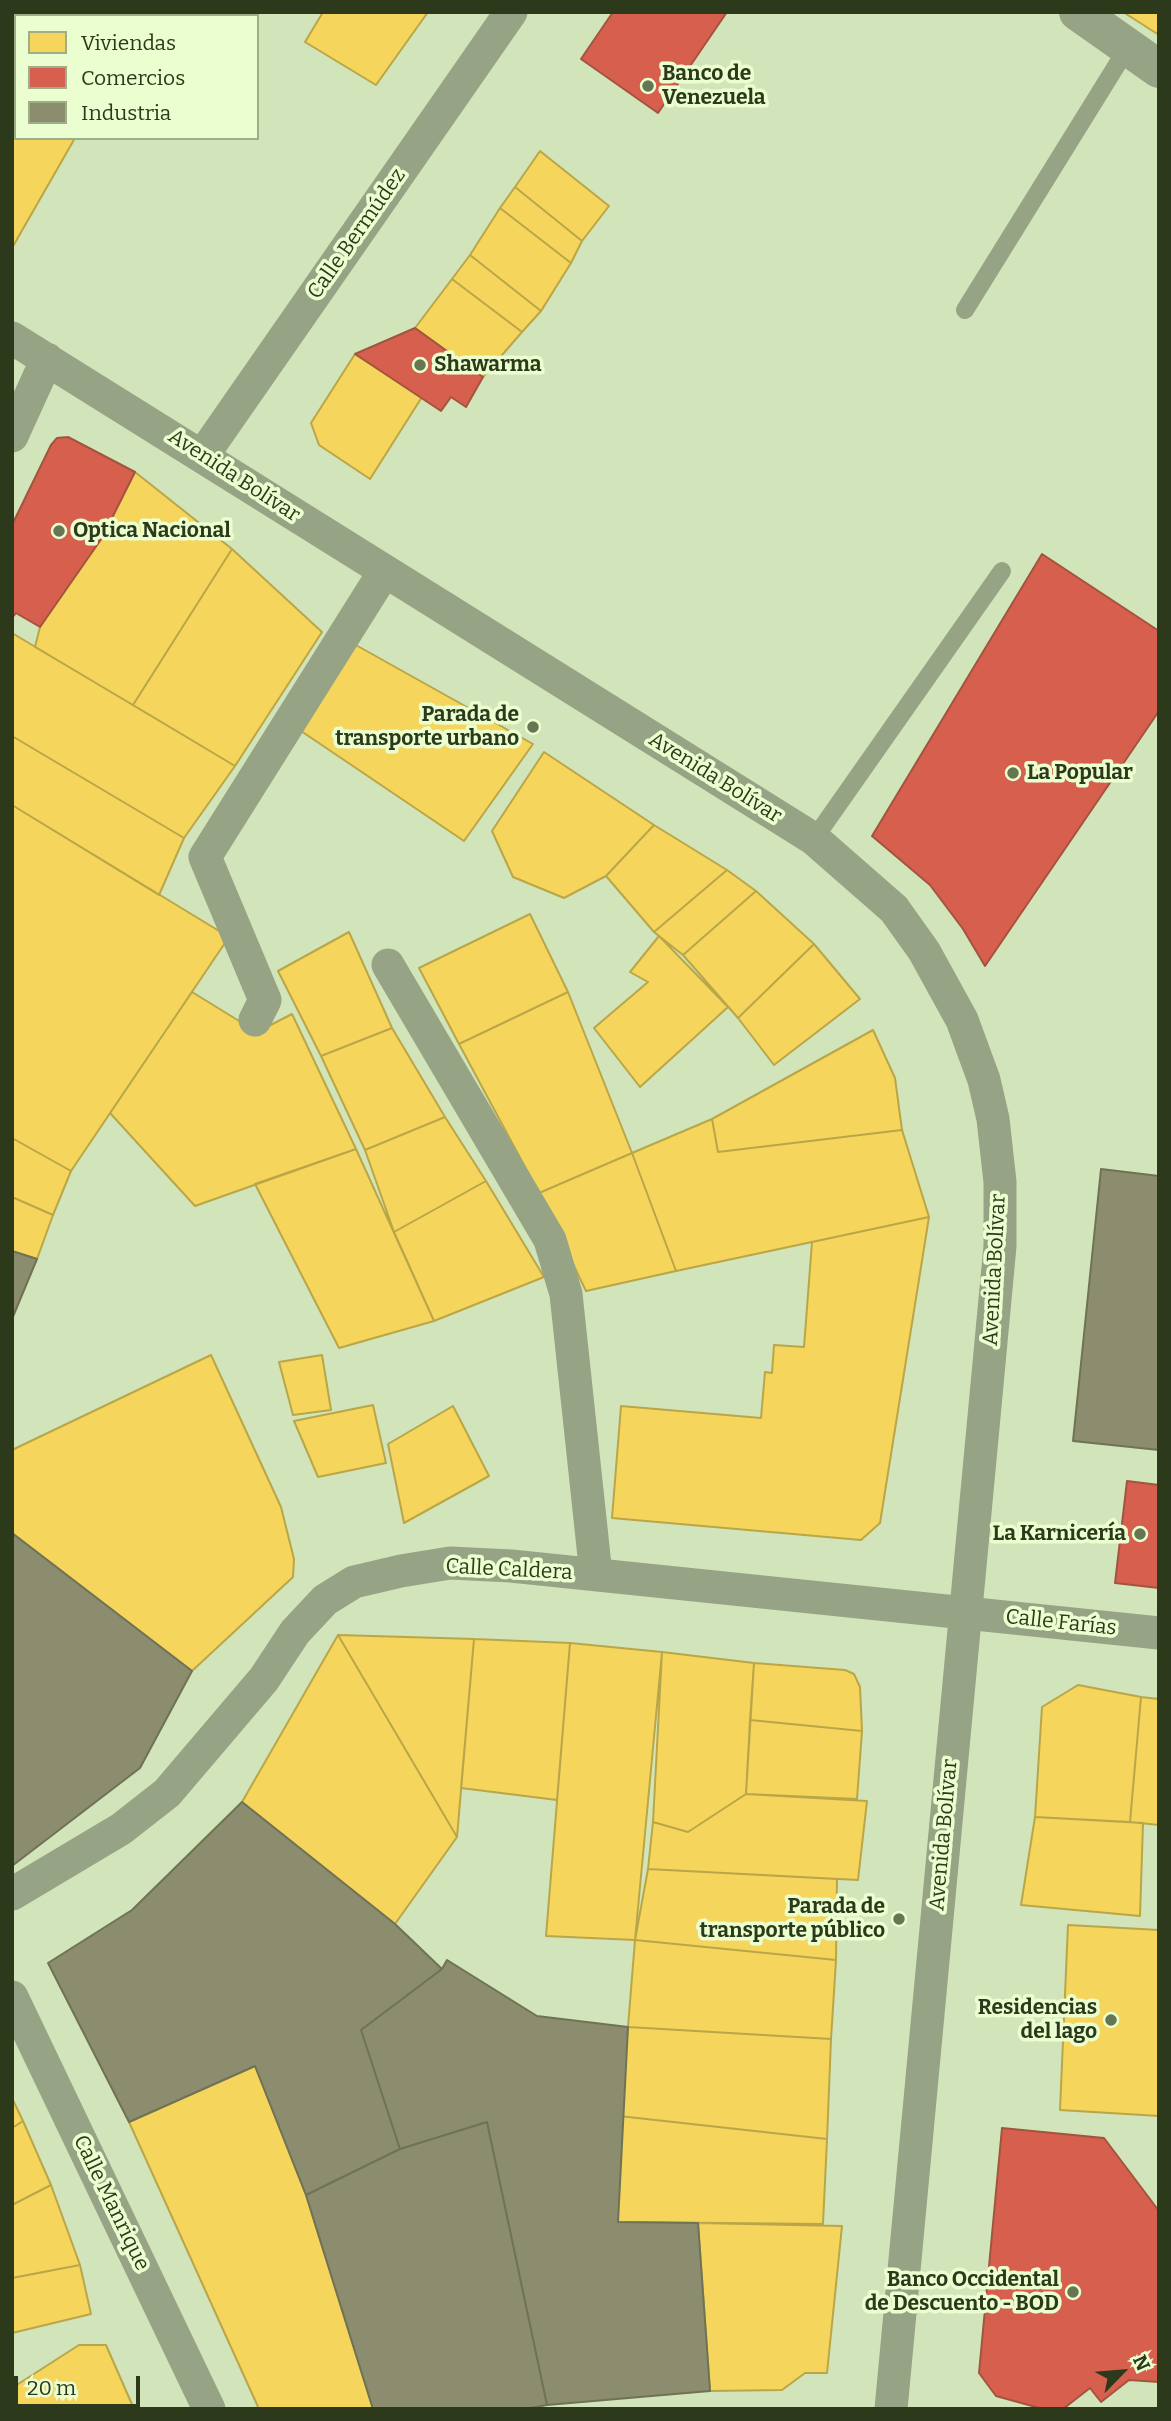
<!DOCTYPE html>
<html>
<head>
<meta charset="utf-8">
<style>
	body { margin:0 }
	#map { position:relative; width:1171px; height:2421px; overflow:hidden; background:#d2e4ba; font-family:Bitter,serif }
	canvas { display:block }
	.frame { position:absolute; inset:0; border:14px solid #2c391a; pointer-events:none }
	.legend { position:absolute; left:14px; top:14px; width:245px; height:126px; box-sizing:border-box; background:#eafed0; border:2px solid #9eaf87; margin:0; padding:9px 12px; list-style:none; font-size:21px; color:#2c391a }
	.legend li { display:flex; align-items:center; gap:14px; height:35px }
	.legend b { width:35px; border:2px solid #9eaf87 }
	.north { position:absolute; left:1087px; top:2337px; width:70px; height:70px; -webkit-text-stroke:5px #eafed0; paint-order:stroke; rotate:65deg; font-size:19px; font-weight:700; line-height:28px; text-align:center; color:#2c391a }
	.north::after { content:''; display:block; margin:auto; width:24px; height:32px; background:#2c391a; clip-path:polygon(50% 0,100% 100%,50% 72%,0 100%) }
	.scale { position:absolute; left:14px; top:2376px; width:126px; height:32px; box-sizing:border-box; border:4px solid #2c391a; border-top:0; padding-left:9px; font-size:21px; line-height:24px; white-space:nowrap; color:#2c391a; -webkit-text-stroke:5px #eafed0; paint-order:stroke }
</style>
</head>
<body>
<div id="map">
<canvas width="1171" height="2421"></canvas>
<div class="frame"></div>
<ul class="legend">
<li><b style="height:19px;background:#f6d55c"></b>Viviendas</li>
<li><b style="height:19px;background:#d6604d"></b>Comercios</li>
<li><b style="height:19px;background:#8c8c6e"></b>Industria</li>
</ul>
<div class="north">N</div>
<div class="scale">20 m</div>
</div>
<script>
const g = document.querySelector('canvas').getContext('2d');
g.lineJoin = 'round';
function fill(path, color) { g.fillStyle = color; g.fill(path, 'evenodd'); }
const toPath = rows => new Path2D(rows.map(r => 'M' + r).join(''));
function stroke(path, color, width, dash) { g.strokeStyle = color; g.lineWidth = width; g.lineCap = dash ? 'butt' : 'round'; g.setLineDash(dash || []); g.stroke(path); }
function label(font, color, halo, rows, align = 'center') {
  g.font = font + ' Bitter,serif'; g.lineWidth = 7; g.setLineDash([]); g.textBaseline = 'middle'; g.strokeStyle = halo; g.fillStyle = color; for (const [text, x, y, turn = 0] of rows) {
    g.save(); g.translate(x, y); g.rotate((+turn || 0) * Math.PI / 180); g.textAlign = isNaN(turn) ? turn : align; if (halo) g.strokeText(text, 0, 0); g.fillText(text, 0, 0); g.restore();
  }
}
const homes = toPath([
	[42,12,114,12,121,16,41,16,42,12],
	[323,12,428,12,376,85,305,42,323,12],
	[1123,12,1159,12,1159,35,1123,12],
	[16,74,16,138,75,138,12,248,12,82,16,74],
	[540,151,609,206,582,241,515,187,540,151],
	[515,187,582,241,571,263,500,208,515,187],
	[500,208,571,263,541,311,470,255,500,208],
	[470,255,541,311,522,332,452,279,470,255],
	[452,279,522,332,483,377,415,328,452,279],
	[355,354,422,397,370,479,319,445,311,423,355,354],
	[135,472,232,549,133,705,35,647,40,627,135,472],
	[232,549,322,632,235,766,133,705,232,549],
	[12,633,235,766,184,838,12,736,12,633],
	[354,644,533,744,464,841,301,731,354,644],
	[12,736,184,838,159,895,12,805,12,736],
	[544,752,654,825,606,876,564,898,513,877,492,831,544,752],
	[12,805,229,937,71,1171,12,1138,12,805],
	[654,825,727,870,654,932,606,876,654,825],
	[727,870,756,891,683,955,654,932,727,870],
	[756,891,814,944,738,1018,683,955,756,891],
	[530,914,568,992,459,1044,419,968,530,914],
	[349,932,392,1028,321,1056,278,971,349,932],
	[659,936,728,1007,640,1087,594,1028,648,982,630,972,659,936],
	[814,944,860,999,774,1065,738,1018,814,944],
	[192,992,257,1032,292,1014,356,1149,195,1206,110,1113,192,992],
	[568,992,632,1153,539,1193,459,1044,568,992],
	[392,1028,445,1117,365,1150,321,1056,392,1028],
	[873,1030,895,1078,902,1130,718,1152,712,1119,873,1030],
	[445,1117,486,1181,394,1232,365,1150,445,1117],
	[712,1119,718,1152,902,1130,929,1217,676,1271,632,1153,712,1119],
	[12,1138,71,1171,53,1215,12,1197,12,1138],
	[356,1149,434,1321,339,1348,255,1184,356,1149],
	[632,1153,676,1271,586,1291,539,1193,632,1153],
	[486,1181,544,1277,434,1321,394,1232,486,1181],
	[12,1197,53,1215,37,1259,12,1251,12,1197],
	[929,1217,880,1523,861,1540,612,1518,621,1406,761,1418,765,1372,772,1373,774,1345,804,1347,812,1242,929,1217],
	[211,1355,281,1507,294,1559,293,1577,192,1671,12,1533,12,1450,211,1355],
	[322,1355,331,1410,293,1415,279,1362,322,1355],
	[373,1405,386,1463,318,1477,294,1421,373,1405],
	[453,1406,489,1476,404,1523,388,1444,453,1406],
	[338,1635,457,1837,395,1924,242,1802,338,1635],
	[338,1635,474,1639,457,1837,338,1635],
	[474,1639,570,1643,557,1800,461,1788,474,1639],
	[570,1643,662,1652,635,1940,546,1936,570,1643],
	[662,1652,754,1663,746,1794,688,1832,653,1822,662,1652],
	[754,1663,845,1670,854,1674,860,1687,862,1731,750,1720,754,1663],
	[1078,1685,1141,1697,1130,1822,1035,1817,1042,1707,1078,1685],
	[1141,1697,1159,1699,1159,1825,1130,1822,1141,1697],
	[750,1720,862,1731,857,1799,746,1794,750,1720],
	[746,1794,867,1801,858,1880,648,1869,653,1822,688,1832,746,1794],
	[1035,1817,1143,1823,1140,1916,1021,1905,1035,1817],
	[648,1869,837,1879,836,1960,635,1940,648,1869],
	[1068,1925,1159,1930,1159,2116,1060,2110,1068,1925],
	[635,1940,836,1960,831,2039,628,2027,635,1940],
	[628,2027,831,2039,827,2139,619,2116,628,2027],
	[255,2066,306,2195,373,2409,259,2409,129,2122,255,2066],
	[12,2098,23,2121,12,2128,12,2098],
	[619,2116,827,2139,823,2224,618,2222,619,2116],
	[23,2121,51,2185,12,2205,12,2128,23,2121],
	[51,2185,80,2265,12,2278,12,2205,51,2185],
	[698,2223,842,2226,827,2373,805,2373,782,2390,710,2391,698,2223],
	[80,2265,91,2314,12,2333,12,2278,80,2265],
	[79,2345,106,2345,134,2409,12,2409,12,2388,79,2345]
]);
fill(homes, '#f6d55c');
stroke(homes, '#b9a648', 2);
const shops = toPath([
	[114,12,143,12,141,16,121,16,114,12],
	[613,12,727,12,658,113,581,59,613,12],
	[415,328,483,377,466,407,451,397,441,411,355,354,415,328],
	[68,437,135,472,102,538,40,627,16,613,12,618,12,525,51,445,57,438,68,437],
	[1042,554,1159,631,1159,711,985,966,963,929,930,885,872,836,1042,554],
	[1127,1481,1159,1485,1159,1588,1115,1583,1127,1481],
	[1002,2128,1104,2138,1159,2211,1159,2382,1129,2380,1101,2402,1090,2388,1063,2409,1043,2409,996,2396,979,2373,1002,2128]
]);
fill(shops, '#d6604d');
stroke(shops, '#a3543e', 2);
const industry = toPath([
	[1101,1169,1159,1176,1159,1450,1073,1441,1101,1169],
	[12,1251,37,1259,12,1319,12,1251],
	[12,1533,192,1671,140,1768,12,1866,12,1533],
	[242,1802,395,1924,442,1969,361,2030,400,2149,306,2195,255,2066,129,2122,48,1963,132,1910,242,1802],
	[447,1960,537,2016,628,2027,618,2222,698,2223,710,2391,547,2405,487,2122,400,2149,361,2030,442,1969,447,1960],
	[487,2122,547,2405,526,2409,373,2409,306,2195,400,2149,487,2122]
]);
fill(industry, '#8c8c6e');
stroke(industry, '#6f7355', 2);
stroke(toPath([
	[965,310,1128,47],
	[814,839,1002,571]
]), '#96a385', 18);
stroke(toPath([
	[12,338,814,839,894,909,924,951,962,1020,984,1080,993,1119,1000,1182,1000,1246,891,2409],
	[12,436,47,359],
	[203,455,511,12],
	[388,965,550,1240,566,1294,596,1575],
	[255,1020,265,1000,205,857,384,572],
	[12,1894,121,1829,167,1793,264,1679,295,1632,325,1600,354,1582,401,1571,450,1563,511,1566,1159,1633],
	[12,1997,209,2409]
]), '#96a385', 33);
stroke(toPath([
	[1078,12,1159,69]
]), '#96a385', 38);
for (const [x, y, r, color] of [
	[648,86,7,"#667552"],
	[420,365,7,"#667552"],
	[59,531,7,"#667552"],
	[533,727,7,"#667552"],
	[1013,773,7,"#667552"],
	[1140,1534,7,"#667552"],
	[899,1919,7,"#667552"],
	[1111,2020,7,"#667552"],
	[1073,2292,7,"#667552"]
]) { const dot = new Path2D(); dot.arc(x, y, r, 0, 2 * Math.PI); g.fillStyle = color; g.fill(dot); stroke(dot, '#eafed0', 2.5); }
label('bold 21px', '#2c391a', '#eafed0', [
	["Banco de",662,74,"left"],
	["Venezuela",662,98,"left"],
	["Shawarma",434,365,"left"],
	["Optica Nacional",73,531,"left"],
	["Parada de",519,715],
	["transporte urbano",519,739],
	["La Popular",1027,773,"left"],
	["La Karnicería",1126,1534],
	["Parada de",885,1907],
	["transporte público",885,1931],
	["Residencias",1097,2008],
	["del lago",1097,2032],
	["Banco Occidental",1059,2280],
	["de Descuento - BOD",1059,2304]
], 'right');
label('21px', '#2c391a', '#eafed0', [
	["Calle Bermúdez",357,234,-55],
	["Avenida Bolívar",234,476,33],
	["Avenida Bolívar",715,778,32],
	["Avenida Bolívar",995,1270,-87],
	["Calle Caldera",509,1570,3],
	["Calle Farías",1061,1623,6],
	["Avenida Bolívar",944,1835,-85],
	["Calle Manrique",111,2203,64]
]);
</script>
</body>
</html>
